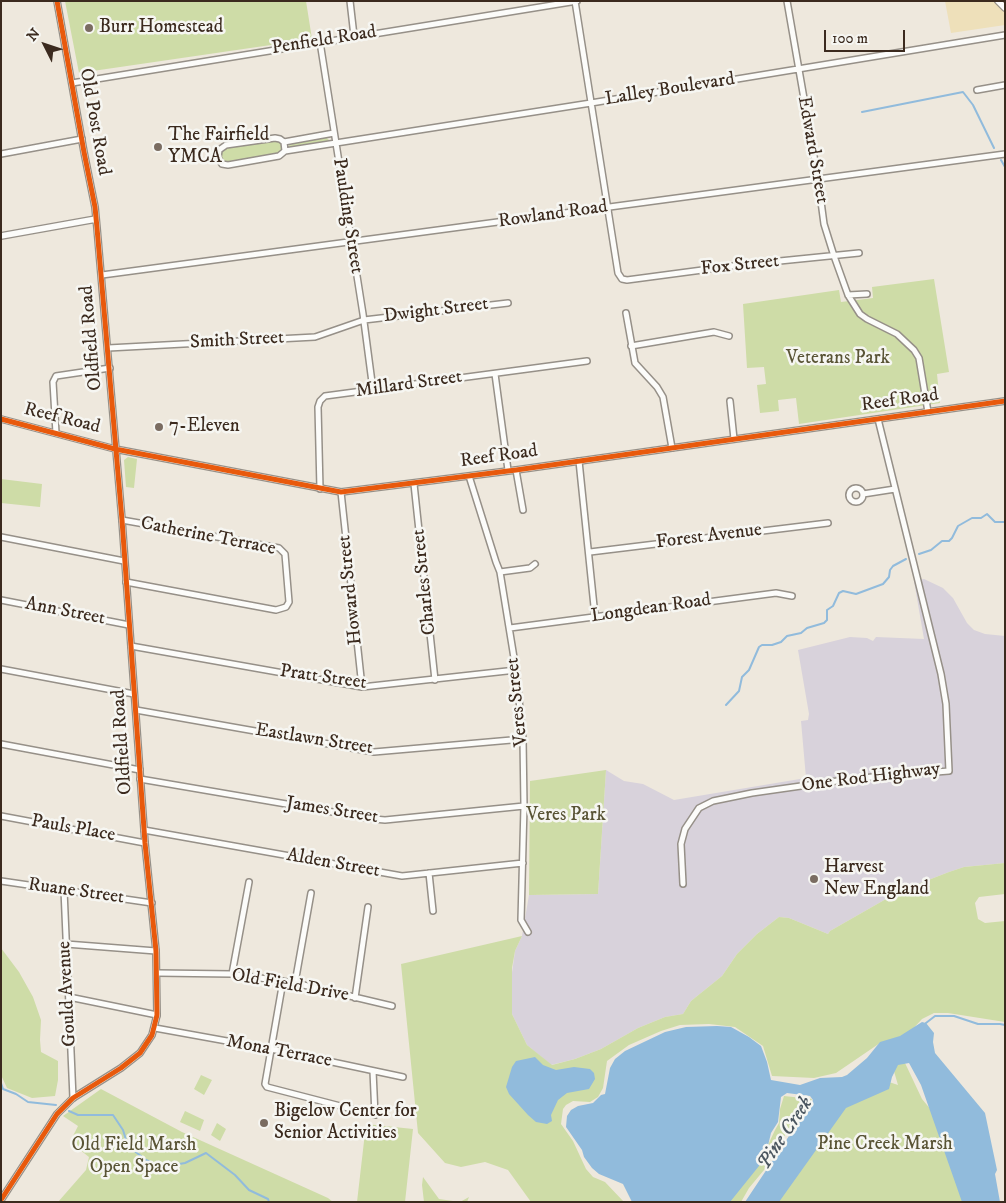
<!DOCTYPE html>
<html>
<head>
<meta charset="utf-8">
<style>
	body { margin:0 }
	#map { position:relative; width:1006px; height:1203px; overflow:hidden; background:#eee8dd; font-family:"IM FELL DW Pica",serif }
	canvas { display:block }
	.frame { position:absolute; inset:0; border:2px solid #3b2a1e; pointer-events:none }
	.north { position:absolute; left:20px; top:20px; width:50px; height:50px; -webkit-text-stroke:4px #f6f6f2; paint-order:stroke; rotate:311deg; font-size:14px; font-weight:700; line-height:20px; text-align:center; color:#3b2a1e }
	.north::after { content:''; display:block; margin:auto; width:18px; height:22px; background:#3b2a1e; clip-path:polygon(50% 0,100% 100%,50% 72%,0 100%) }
	.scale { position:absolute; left:824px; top:30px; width:81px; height:22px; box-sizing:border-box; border:2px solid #3b2a1e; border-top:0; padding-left:6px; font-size:15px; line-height:18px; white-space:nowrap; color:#3b2a1e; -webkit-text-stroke:4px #f6f6f2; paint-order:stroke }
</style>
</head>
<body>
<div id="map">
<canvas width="1006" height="1203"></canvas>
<div class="frame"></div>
<div class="north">N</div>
<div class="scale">100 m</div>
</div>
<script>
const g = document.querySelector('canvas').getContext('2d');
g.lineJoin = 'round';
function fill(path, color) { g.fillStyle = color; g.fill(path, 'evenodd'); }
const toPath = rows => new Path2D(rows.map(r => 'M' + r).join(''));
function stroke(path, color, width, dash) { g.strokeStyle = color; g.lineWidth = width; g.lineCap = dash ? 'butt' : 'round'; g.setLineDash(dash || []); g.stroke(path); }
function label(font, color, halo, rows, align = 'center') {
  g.font = font + ' "IM FELL DW Pica",serif'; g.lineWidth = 5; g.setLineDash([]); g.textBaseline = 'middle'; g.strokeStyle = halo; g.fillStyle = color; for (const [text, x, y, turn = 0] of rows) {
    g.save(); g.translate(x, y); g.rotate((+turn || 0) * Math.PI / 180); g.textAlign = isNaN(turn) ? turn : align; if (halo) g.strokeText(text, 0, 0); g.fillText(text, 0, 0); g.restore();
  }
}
fill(toPath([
	[924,579,943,588,953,598,967,623,974,630,985,634,1005,636,1005,863,964,867,949,872,900,891,830,931,828,934,789,918,779,917,757,934,737,954,722,976,691,1001,683,1014,665,1017,638,1028,601,1049,575,1059,551,1065,527,1045,512,1014,511,980,515,951,522,936,529,895,598,894,606,770,624,781,643,784,674,800,806,778,801,721,808,720,809,714,798,650,850,637,867,638,873,641,876,637,924,639,914,581]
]), '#d8d2db');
fill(toPath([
	[65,1,306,1,312,39,79,73],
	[326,137,329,140,327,142,291,147,289,146,290,143],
	[274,140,278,141,282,146,281,151,278,155,228,163,222,160,220,157,221,153,226,148],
	[934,279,949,372,937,374,940,403,799,424,796,398,778,400,779,411,760,413,757,385,766,384,764,367,747,368,743,304,839,290,841,302,873,298,872,287],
	[128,457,137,459,134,488,126,487,124,460],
	[1,479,42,484,40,507,1,503],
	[606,770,598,894,529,895,530,781],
	[1005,863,1005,894,979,897,975,903,978,919,985,923,1005,921,1005,1022,948,1013,934,1013,922,1019,897,1046,922,1099,932,1111,965,1202,775,1202,845,1104,883,1080,898,1085,893,1068,880,1043,836,1073,814,1078,772,1076,763,1046,735,1027,709,1024,680,1025,661,1031,629,1045,607,1061,603,1088,598,1097,590,1102,573,1101,566,1105,563,1109,561,1124,573,1141,586,1169,593,1177,605,1182,624,1202,531,1202,508,1170,485,1162,461,1167,445,1163,418,1133,401,964,522,936,515,951,512,968,512,1014,527,1045,552,1065,575,1059,601,1049,638,1028,665,1017,683,1014,691,1001,722,976,737,954,757,934,779,917,789,918,828,934,830,931,900,891,949,872,964,867],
	[1,948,19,972,33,997,41,1020,40,1040,41,1052,58,1061,58,1080,55,1096,32,1098,7,1088,1,1075],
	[201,1075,212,1080,204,1095,194,1089],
	[101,1089,182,1132,328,1198,333,1202,58,1202,86,1170,89,1157,70,1142,78,1126,63,1116],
	[784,1096,812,1099,801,1117,795,1122,777,1146,764,1170,749,1188,741,1202,728,1202,761,1160,775,1130,779,1123,780,1109],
	[185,1111,204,1120,200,1131,180,1122],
	[217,1123,226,1129,220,1141,211,1135],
	[366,1124,413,1129,405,1202,357,1202],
	[423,1177,439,1199,460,1202,469,1197,467,1202,424,1202,422,1185]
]), '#cedca7');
fill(toPath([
	[945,1,1005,1,1005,25,951,33]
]), '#eee0ba');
fill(toPath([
	[922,1022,926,1023,934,1033,933,1042,935,1053,985,1113,997,1170,995,1174,1000,1202,962,1202,921,1085,909,1063,898,1065,892,1077,889,1089,846,1108,779,1202,745,1202,813,1100,810,1096,787,1093,781,1097,778,1122,771,1133,766,1154,763,1161,730,1202,632,1202,623,1184,599,1174,592,1168,584,1157,582,1150,566,1127,567,1116,571,1110,578,1106,593,1103,601,1095,605,1094,610,1068,615,1059,625,1051,665,1032,686,1027,717,1026,731,1027,749,1037,761,1046,767,1062,771,1080,800,1085,820,1078,842,1077,847,1075,867,1058,880,1042,900,1036],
	[535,1057,543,1065,556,1070,574,1067,590,1069,594,1073,595,1079,589,1089,567,1093,558,1100,551,1115,552,1121,547,1124,536,1122,528,1115,509,1094,506,1087,512,1067,516,1061]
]), '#91bbdc');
stroke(toPath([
	[862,112,963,92,973,105,994,148],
	[1001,160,1005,167],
	[919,554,931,550,942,541,949,541,952,538,958,526,972,518,981,518,987,514,995,522,1005,522],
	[726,705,739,691,742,677,749,670,759,647,762,645,772,645,781,642,787,636,801,633,807,628,824,623,827,620,827,610,833,606,839,593,843,591,856,594,883,584,889,577,890,570,893,566,906,559],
	[926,1023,935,1016,954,1016,978,1024,1000,1024,1005,1025],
	[1,1083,3,1089,16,1094,28,1102,56,1105],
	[69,1111,78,1115,113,1115,123,1130,128,1146,146,1160,162,1167,185,1163,206,1153,235,1175,249,1190,268,1199,269,1202]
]), '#91bbdc', 2);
const minor = toPath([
	[350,1,354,36],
	[575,1,618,273,622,279,627,280,740,265,859,253],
	[787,1,818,179,824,224,834,256,848,295,860,314,867,319,897,334,914,350,919,358,928,412],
	[320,42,363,314,373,390],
	[72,83,577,1],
	[977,90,1005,85],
	[275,138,280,139,284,142,285,151,279,156,228,165,222,164,218,158,219,150,226,145,275,138],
	[284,142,334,133],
	[285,151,591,103,1005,35],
	[1,154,82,139],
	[102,275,1005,154],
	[848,295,867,294],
	[626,313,635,363,657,387,663,397,672,448],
	[631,346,714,332,729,336],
	[108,348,315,337,364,320,508,303],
	[495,374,508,470],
	[730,401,734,439],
	[56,433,53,382,56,376,110,368],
	[579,461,595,616],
	[516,470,523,510],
	[469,476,496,562,500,572,516,670,523,739,524,806,521,920,528,932],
	[414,484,435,680],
	'849 495a7 7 0 1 1 14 0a7 7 0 1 1-14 0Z',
	[320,489,318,407,320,401,325,396,587,361],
	[341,492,362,687],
	[863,494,895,489],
	[122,520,279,548,285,554,289,602,286,607,276,610,126,582],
	[1,537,124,561],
	[590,552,828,523],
	[500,572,530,568,535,564],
	[1,600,129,625],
	[510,628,776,593,792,596],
	[131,646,362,687,516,670],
	[1,669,134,694],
	[136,710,374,752,523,739],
	[1,744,140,770],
	[140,779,374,819,385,820,524,806],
	[1,816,145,843],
	[144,830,402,876,523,863],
	[429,873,433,911],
	[1,881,152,903],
	[683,884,681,844,685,829,699,808,713,801,752,793,829,782,872,777,949,771,946,704,941,674,878,419],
	[64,890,73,1098],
	[66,944,156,951],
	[157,973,232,974,295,983,392,1006],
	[232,974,249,882],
	[283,981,265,1084,267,1087,375,1115,373,1071],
	[295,983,311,893],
	[69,997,157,1015],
	[355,998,368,907],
	[155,1028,271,1049,403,1077]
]);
const tertiary = toPath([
	[998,1,1005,8],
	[1,236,96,219],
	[1,419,115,449,341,492,516,470,1005,401],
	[1,1200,57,1114,73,1098,121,1068,140,1053,152,1035,157,1015,156,951,145,843,122,520,97,228,95,207,84,152,57,1]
]);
stroke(minor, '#969088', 8);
stroke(tertiary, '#969088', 8);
stroke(minor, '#fcfcfa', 5);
stroke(tertiary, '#fcfcfa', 5.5);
stroke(toPath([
	[1,419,115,449,341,492,516,470,1005,401],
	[1,1200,57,1114,73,1098,121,1068,140,1053,152,1035,157,1015,156,951,145,843,122,520,97,228,95,207,84,152,57,1]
]), '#e8590c', 5);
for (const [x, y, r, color] of [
	[89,28,5,"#7a6c61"],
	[158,147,5,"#7a6c61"],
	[159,427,5,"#7a6c61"],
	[814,879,5,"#7a6c61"],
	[264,1123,5,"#7a6c61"]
]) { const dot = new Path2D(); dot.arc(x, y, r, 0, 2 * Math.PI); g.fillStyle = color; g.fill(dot); stroke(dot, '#f6f6f2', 2); }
label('19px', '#3b2a1e', '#f6f6f2', [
	["Burr Homestead",99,28],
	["The Fairfield",168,136],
	["YMCA",168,158],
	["7-Eleven",169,427],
	["Harvest",824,868],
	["New England",824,890],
	["Bigelow Center for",274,1112],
	["Senior Activities",274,1134]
], 'left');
label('19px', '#3b2a1e', '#f6f6f2', [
	["Penfield Road",324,41,-9],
	["Lalley Boulevard",670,90,-9],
	["Old Post Road",94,122,80],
	["Edward Street",812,150,80],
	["Rowland Road",553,215,-8],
	["Paulding Street",347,216,81],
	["Fox Street",740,266,-6],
	["Dwight Street",436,311,-7],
	["Oldfield Road",92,338,-95],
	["Smith Street",237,341,-3],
	["Millard Street",409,385,-8],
	["Reef Road",900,401,-8],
	["Reef Road",62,419,14],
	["Reef Road",499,457,-8],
	["Catherine Terrace",208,537,11],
	["Forest Avenue",709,537,-7],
	["Charles Street",425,582,-96],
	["Howard Street",351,590,-96],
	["Longdean Road",651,609,-8],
	["Ann Street",65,612,11],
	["Pratt Street",323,678,8],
	["Veres Street",518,702,-96],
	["Eastlawn Street",314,740,9],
	["Oldfield Road",123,742,-94],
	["One Rod Highway",871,778,-7],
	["James Street",332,811,9],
	["Pauls Place",73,829,10],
	["Alden Street",333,864,10],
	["Ruane Street",76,892,8],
	["Old Field Drive",290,986,10],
	["Gould Avenue",68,994,-93],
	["Mona Terrace",279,1052,11]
]);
label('19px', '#595435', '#f6f6f2', [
	["Veterans Park",838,359],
	["Veres Park",566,816],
	["Pine Creek Marsh",885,1145],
	["Old Field Marsh",134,1146],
	["Open Space",134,1168]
]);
label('italic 20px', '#4b5660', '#f6f6f2', [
	["Pine Creek",786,1134,-56]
]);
</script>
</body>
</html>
